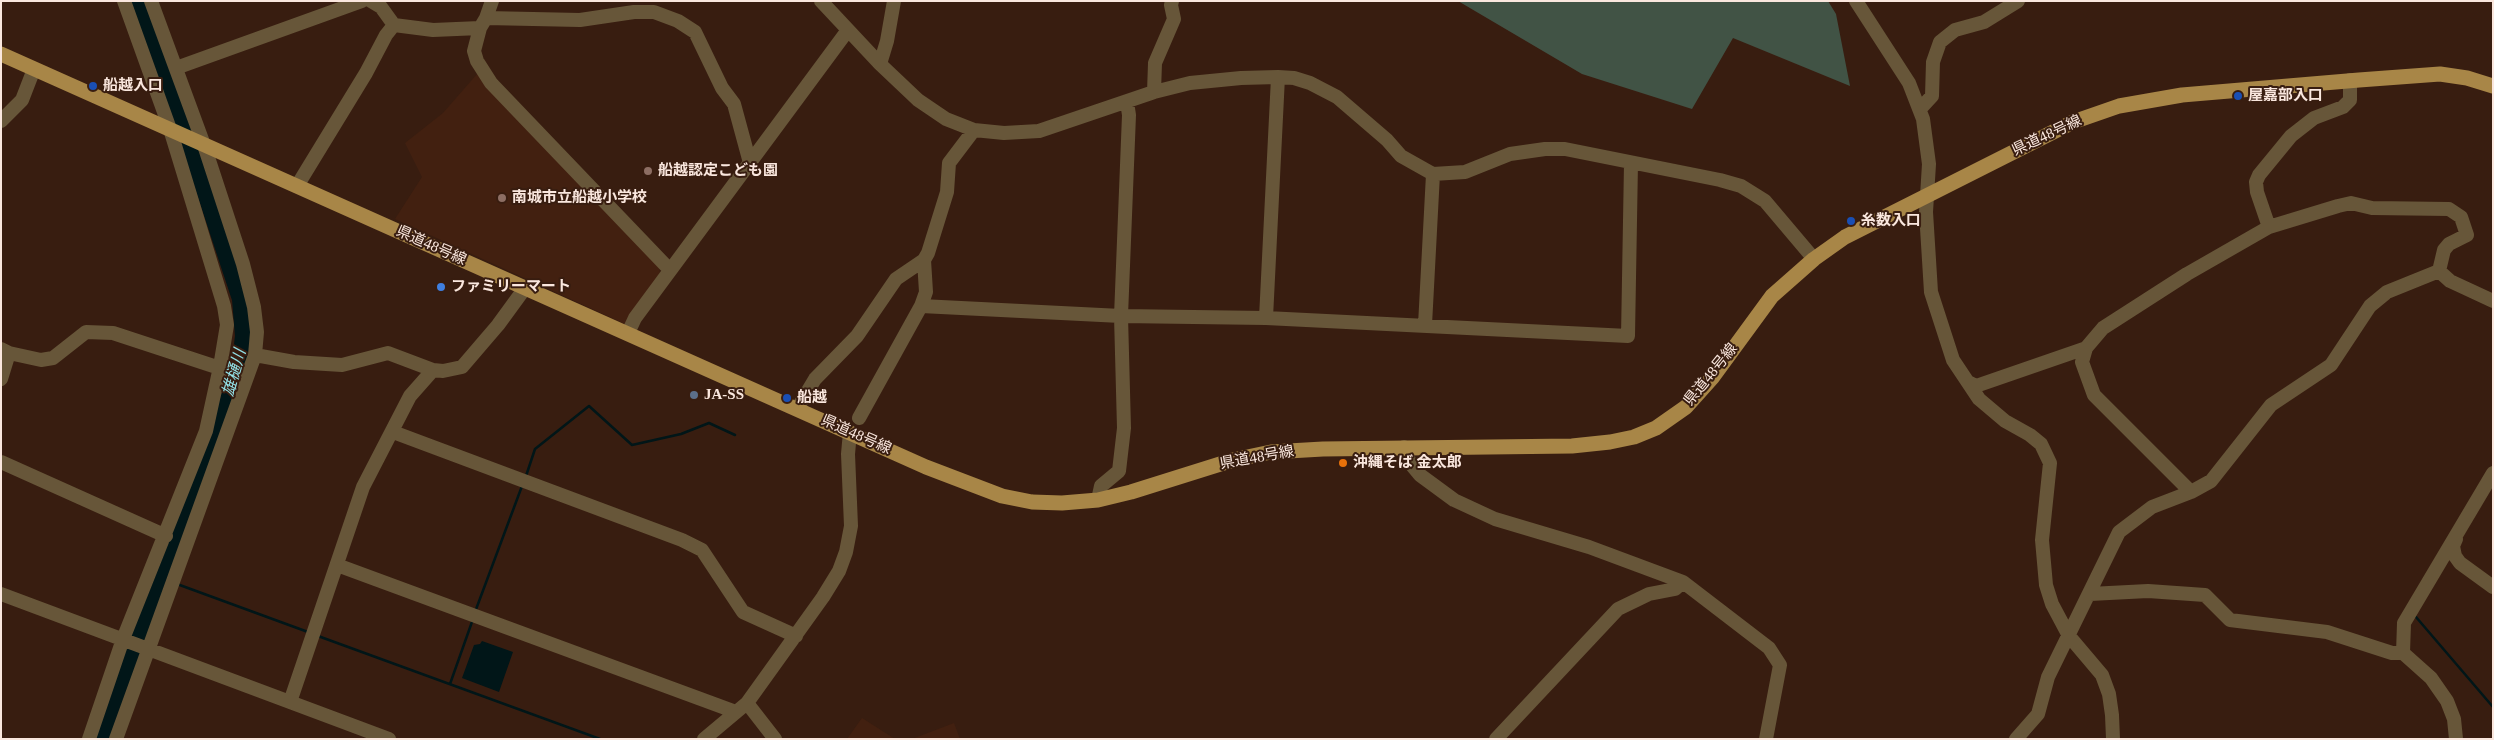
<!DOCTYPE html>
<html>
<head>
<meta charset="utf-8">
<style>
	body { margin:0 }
	#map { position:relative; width:2494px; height:740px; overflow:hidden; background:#381d10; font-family:"Times New Roman",serif }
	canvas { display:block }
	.frame { position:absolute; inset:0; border:2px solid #fae7de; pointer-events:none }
</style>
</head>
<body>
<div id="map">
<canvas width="2494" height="740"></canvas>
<div class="frame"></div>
</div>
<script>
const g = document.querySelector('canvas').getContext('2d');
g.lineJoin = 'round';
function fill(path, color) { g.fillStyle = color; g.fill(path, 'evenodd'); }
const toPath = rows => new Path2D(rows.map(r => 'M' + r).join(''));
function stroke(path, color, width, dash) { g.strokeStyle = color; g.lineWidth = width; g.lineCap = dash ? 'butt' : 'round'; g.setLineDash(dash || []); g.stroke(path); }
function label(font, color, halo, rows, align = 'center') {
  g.font = font + ' "Times New Roman","Noto Sans JP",serif'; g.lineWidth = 4; g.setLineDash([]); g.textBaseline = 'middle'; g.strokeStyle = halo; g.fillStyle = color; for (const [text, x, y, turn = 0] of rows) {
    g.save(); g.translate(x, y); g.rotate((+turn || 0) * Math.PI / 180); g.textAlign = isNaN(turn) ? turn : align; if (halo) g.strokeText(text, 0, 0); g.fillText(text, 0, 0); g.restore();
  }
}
fill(toPath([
	[478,73,659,265,660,275,625,324,395,219,422,177,405,143,443,113],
	[862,718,895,739,847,739],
	[954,723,960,739,912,739]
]), '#422010');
fill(toPath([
	[1458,1,1828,1,1836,14,1850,86,1733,38,1692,109,1582,74]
]), '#415345');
fill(toPath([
	[482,641,513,652,499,692,462,678,474,645,480,644]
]), '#011618');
stroke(toPath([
	[526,476,535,449,589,406,632,445,681,434,709,423,735,435],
	[161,578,169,581],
	[177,584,308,632],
	[475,612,522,486],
	[2416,617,2493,707],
	[318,636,600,739],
	[450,684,473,619]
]), '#011618', 2.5);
stroke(toPath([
	[103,739,143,622,219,428,240,362,243,336,240,299,194,160,138,1]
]), '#011618', 16);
stroke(toPath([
	[371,1,381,7,394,25],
	[821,1,880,64,918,100,946,119,974,130,1004,133,1039,131,1154,92,1190,83,1241,78,1278,77,1294,78,1310,83,1337,97,1387,140,1401,156,1433,174,1465,172,1510,154,1545,149,1565,149,1720,180,1741,186,1765,201,1814,259],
	[1856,1,1909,83,1923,119,1929,164,1926,212,1931,292,1953,360,1979,399,2005,421,2030,435,2041,444,2050,463,2042,540,2046,585,2052,604,2069,636,2102,675,2109,694,2112,715,2113,739],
	[486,18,492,1],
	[394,25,433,30,480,28,486,18,580,20,634,12,654,12,678,21,695,32,722,88,734,104,750,163],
	[480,28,474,51,477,61,491,83,670,270],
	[880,64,887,41,894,1],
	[176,68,362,1],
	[1154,92,1155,63,1174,19,1171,5,1172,1],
	[1920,109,1932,96,1933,62,1940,42,1955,30,1984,22,2018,1],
	[1,121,22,100,34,69],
	[297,186,366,73,386,35,394,25],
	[2269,227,2257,192,2256,182,2259,175,2291,136,2314,118,2343,107,2350,100,2350,80],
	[921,306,1121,316,1266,318,1628,336,1631,163],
	[1266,318,1278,77],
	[1425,325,1433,174],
	[628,333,635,318,848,30],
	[1,349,9,353,41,360,53,358,86,332,113,333,247,377],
	[255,355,294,362,342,365,388,353,433,370,443,371,462,367,498,325,525,288],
	[1,379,9,353],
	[1968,382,1976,386,2086,348],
	[797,409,815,379,857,336,896,279,924,260,928,253,947,192,949,163,974,130],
	[859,418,921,306,926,292,924,260],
	[393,432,682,540,702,550,743,612,796,636],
	[1404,447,1410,463,1420,475,1454,500,1495,519,1589,547,1683,582,1769,648,1780,665,1766,739],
	[1,462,166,536],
	[2191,492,2094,395,2082,362,2086,348,2103,328,2187,274,2269,227,2338,206,2351,203,2372,208,2449,209,2461,217,2467,235,2449,244,2444,250,2439,271,2450,281,2493,301],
	[1098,500,1101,486,1119,471,1124,428,1121,316,1129,115,1127,102],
	[2456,539,2453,546,2455,556,2460,563,2493,587],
	[337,565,736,712],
	[1,594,389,739],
	[2090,594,2148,591,2205,595,2230,620,2327,632,2392,653,2403,653,2431,678,2447,701,2454,719,2456,739],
	[2403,653,2404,623,2493,473],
	[290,702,363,487,410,396,433,370],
	[747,703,775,739],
	[89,739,123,639,206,431,220,367,227,325,224,306,170,129,124,1],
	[116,739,255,355,257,332,254,307,243,264,204,145,151,1],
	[704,739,747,703,823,597,839,571,846,552,851,526,848,454,850,432],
	[1496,739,1618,609,1649,594,1675,589,1683,582],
	[2016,739,2038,714,2048,677,2119,532,2152,507,2191,492,2211,481,2271,405,2331,365,2370,306,2387,292,2439,271]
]), '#675639', 14);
stroke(toPath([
	[1,54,926,467,1002,496,1032,502,1062,503,1098,500,1131,492,1233,460,1271,452,1323,449,1572,446,1610,442,1634,437,1656,428,1686,407,1712,378,1772,296,1814,259,1845,237,2073,122,2119,106,2182,95,2359,80,2440,74,2467,78,2493,86]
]), '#a88647', 15);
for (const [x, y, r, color] of [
	[93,86,5,"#1a4fb4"],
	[2238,96,5,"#1a4fb4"],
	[648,171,5,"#8d6e63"],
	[502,198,5,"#8d6e63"],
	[1851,221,5,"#1a4fb4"],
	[441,287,5,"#3f7fe0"],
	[694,395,5,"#5c6f8a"],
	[787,398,5,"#1a4fb4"],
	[1343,463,5,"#e8710a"]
]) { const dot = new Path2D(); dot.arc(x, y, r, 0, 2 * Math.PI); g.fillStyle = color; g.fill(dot); stroke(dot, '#381d10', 2); }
label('bold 15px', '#fae7de', '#381d10', [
	["船越入口",103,86],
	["屋嘉部入口",2248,96],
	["船越認定こども園",658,171],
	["南城市立船越小学校",512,198],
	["糸数入口",1861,221],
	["ファミリーマート",451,287],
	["JA-SS",704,395],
	["船越",797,398],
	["沖縄そば 金太郎",1353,463]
], 'left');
label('15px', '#fae7de', '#381d10', [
	["県道48号線",2047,136,-25],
	["県道48号線",431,246,24],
	["県道48号線",1711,375,-51],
	["県道48号線",856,435,24],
	["県道48号線",1257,458,-10]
]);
label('italic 16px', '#93e2e8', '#381d10', [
	["雄樋川",235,373,-75]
]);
</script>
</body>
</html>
